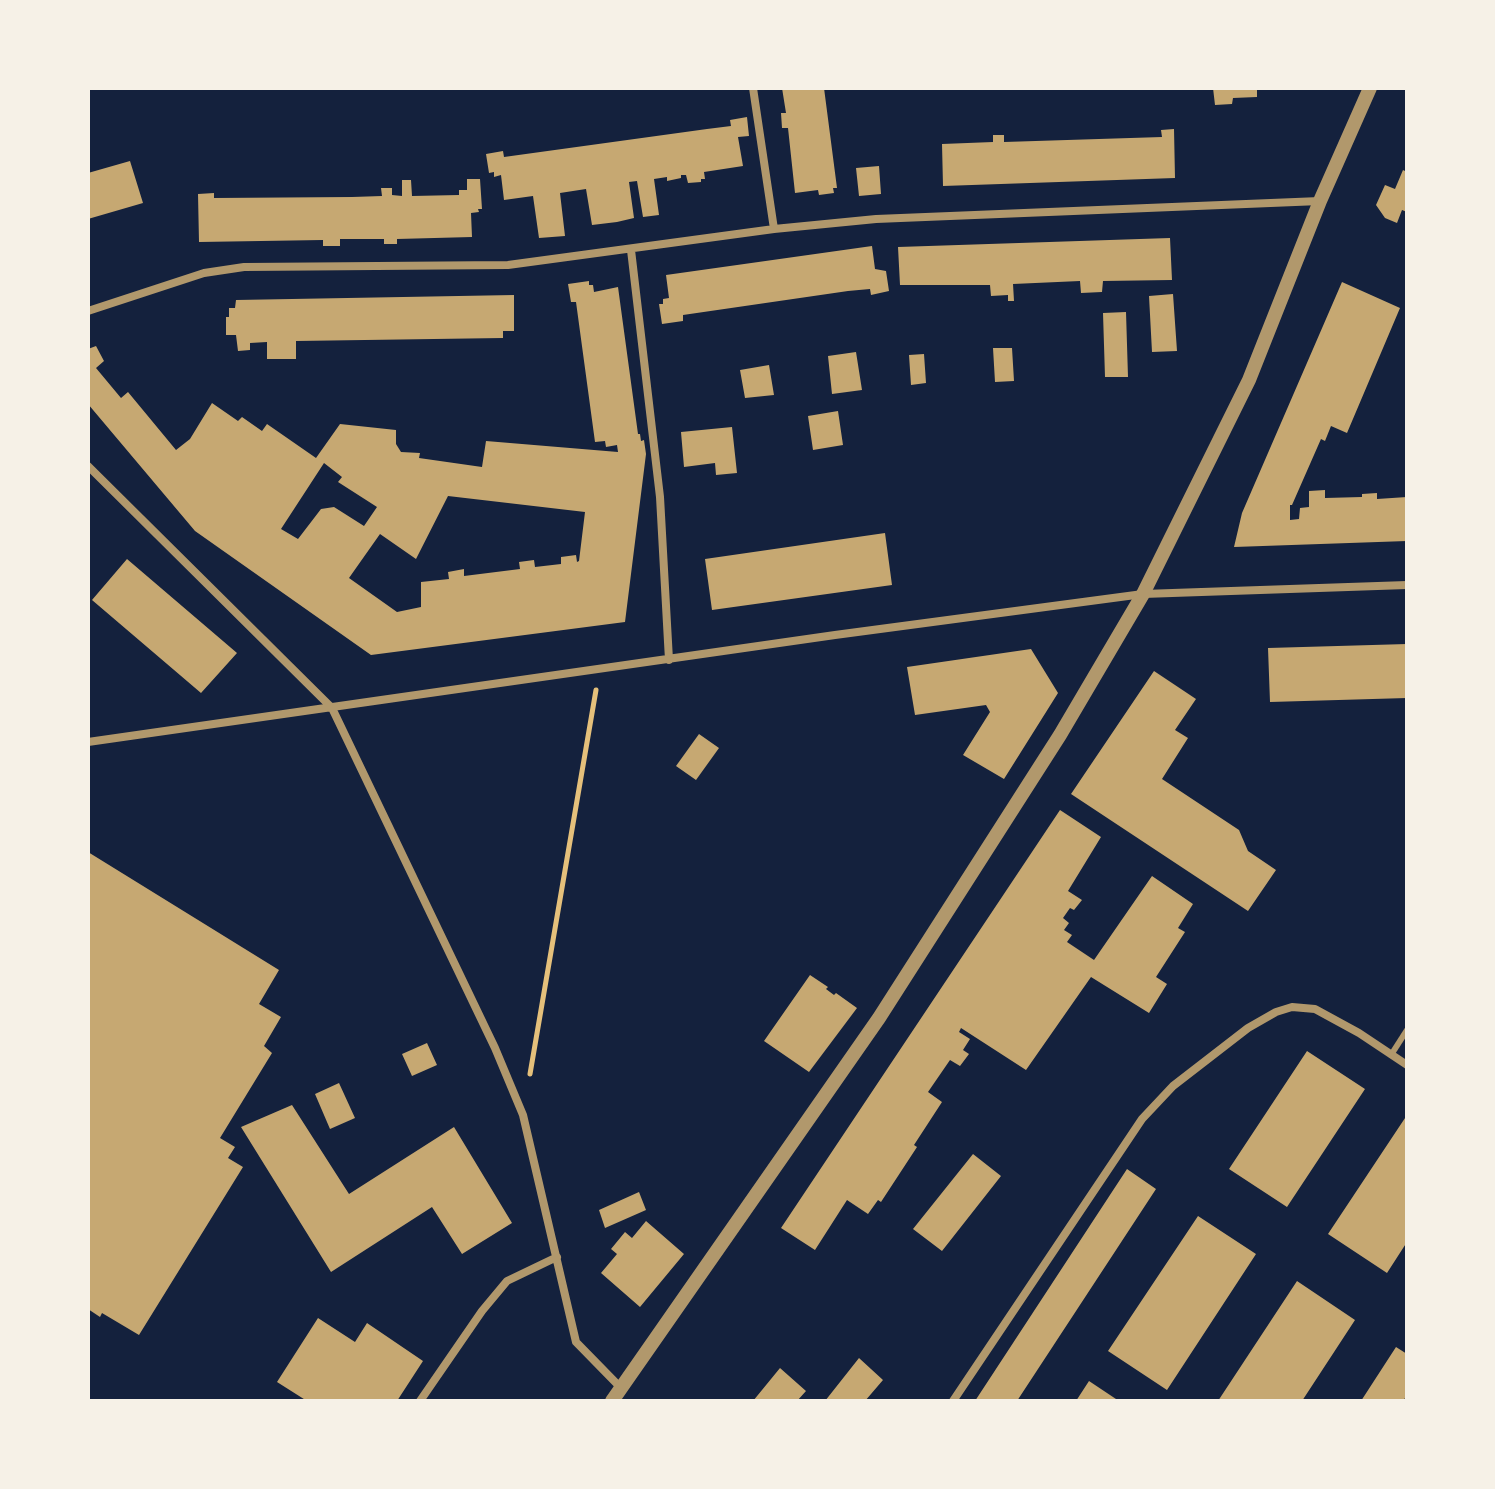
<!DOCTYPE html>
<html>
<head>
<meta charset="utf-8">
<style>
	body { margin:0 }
	#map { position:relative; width:1495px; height:1489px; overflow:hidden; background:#14213d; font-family:Arial,sans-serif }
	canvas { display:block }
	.frame { position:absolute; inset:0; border:90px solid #f6f1e7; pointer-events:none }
</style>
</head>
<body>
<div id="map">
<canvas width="1495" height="1489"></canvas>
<div class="frame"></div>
</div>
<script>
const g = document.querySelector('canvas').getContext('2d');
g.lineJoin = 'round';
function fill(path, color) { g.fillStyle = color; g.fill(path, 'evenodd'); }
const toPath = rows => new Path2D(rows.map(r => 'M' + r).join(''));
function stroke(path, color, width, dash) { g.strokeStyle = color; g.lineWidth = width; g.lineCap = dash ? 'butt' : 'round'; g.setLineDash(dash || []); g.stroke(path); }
fill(toPath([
	[782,88,824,88,837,188,833,188,834,193,819,195,818,190,795,193,788,128,782,128,781,113,786,113],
	[1213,88,1257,88,1257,97,1233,98,1232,104,1215,105],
	[747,117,749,136,738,137,743,166,704,172,705,179,701,179,701,182,688,183,686,175,681,175,681,178,667,181,667,177,654,179,659,215,643,217,637,181,629,182,634,218,617,222,592,225,586,189,560,193,565,236,539,238,533,196,504,200,501,175,494,177,494,172,489,173,486,154,503,151,504,157,707,129,731,126,730,120],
	[1174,129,1175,178,943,186,942,144,993,142,993,135,1004,135,1004,142,1162,137,1161,130],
	[130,161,143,203,88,219,88,173],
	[879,166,881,194,859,196,856,168],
	[1403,170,1407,172,1407,212,1402,210,1397,223,1385,218,1376,205,1385,185,1395,189],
	[467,179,480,179,482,209,478,209,479,212,471,213,472,237,397,239,397,244,384,244,384,239,340,239,340,246,323,246,323,240,199,242,198,194,214,193,214,198,352,197,382,196,381,188,392,188,392,195,402,196,402,180,411,180,412,196,459,195,459,190,467,190],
	[1170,238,1172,280,1103,281,1102,292,1081,293,1080,281,1013,284,1014,301,1008,301,1008,295,991,296,990,285,900,285,898,247],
	[872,246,875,269,886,271,889,291,871,295,870,289,848,291,683,315,683,321,662,324,659,304,663,304,663,299,669,298,666,275],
	[589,281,589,285,593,285,594,292,618,287,638,434,640,434,641,441,644,440,646,454,625,622,371,655,195,531,88,404,88,349,96,346,104,361,96,368,121,398,128,392,176,450,190,439,212,403,238,421,242,417,262,431,267,424,316,458,340,424,396,430,396,444,401,452,420,453,419,458,482,467,486,441,618,452,617,445,606,447,605,441,595,442,576,302,571,302,568,284],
	[324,463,342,477,338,482,377,507,364,526,334,507,321,509,298,539,281,529],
	[448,496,585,512,579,561,577,562,576,555,561,557,561,564,535,567,534,560,519,562,520,569,464,576,464,569,448,572,449,579,421,582,421,607,397,612,349,578,380,534,416,559],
	[1342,282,1400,308,1347,433,1331,426,1325,441,1321,439,1292,505,1290,505,1290,520,1299,519,1300,508,1309,507,1309,491,1325,490,1325,498,1362,497,1362,494,1377,493,1377,499,1407,497,1407,541,1234,547,1242,513],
	[1173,294,1177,351,1152,352,1149,296],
	[514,295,514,331,503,331,503,338,296,341,296,359,267,359,267,342,250,343,250,350,238,351,236,335,226,335,226,317,229,317,229,308,235,308,236,300],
	[1126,312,1128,377,1105,377,1103,313],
	[993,348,1012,348,1014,381,995,382],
	[856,352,862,390,832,394,828,356],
	[924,354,926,383,911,385,909,355],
	[769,365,774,395,745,398,740,370],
	[838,411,843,445,813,450,808,416],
	[732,427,737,473,716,475,715,463,684,467,681,432],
	[885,533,892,585,712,610,705,559],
	[127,559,237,653,201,693,92,600],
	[1407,644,1407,698,1270,702,1268,648],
	[1031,649,1058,693,1004,779,963,755,990,712,986,705,915,715,907,667],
	[1154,671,1196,699,1175,730,1188,738,1162,779,1239,830,1248,851,1276,870,1248,911,1071,794],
	[699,734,719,748,696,780,676,766],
	[1060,810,1101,837,1068,891,1082,900,1074,910,1070,908,1063,918,1069,923,1064,930,1072,935,1067,942,1094,960,1152,876,1193,904,1178,928,1185,932,1156,977,1167,984,1149,1013,1091,977,1026,1070,961,1028,959,1032,970,1039,963,1050,969,1054,960,1066,950,1060,928,1092,942,1102,914,1145,917,1147,881,1202,878,1200,868,1214,847,1200,815,1250,781,1228],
	[88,852,279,970,259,1004,281,1017,264,1046,272,1053,220,1138,235,1147,228,1158,243,1167,139,1335,102,1313,100,1317,88,1309],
	[810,975,828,987,826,989,834,995,836,993,857,1008,809,1072,764,1041],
	[427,1043,437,1065,412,1076,402,1054],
	[1307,1051,1365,1089,1287,1207,1229,1169],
	[339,1083,355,1118,330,1129,315,1094],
	[292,1105,349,1194,454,1127,512,1223,462,1254,432,1207,331,1272,241,1127],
	[1407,1115,1407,1242,1387,1273,1328,1234],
	[973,1154,1001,1176,942,1251,913,1229],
	[1127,1169,1156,1189,1017,1401,975,1401],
	[639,1192,646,1210,605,1228,599,1210],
	[1198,1216,1256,1254,1167,1390,1108,1351],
	[646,1221,684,1254,640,1307,601,1273,617,1254,611,1249,625,1232,632,1238],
	[1297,1281,1355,1320,1302,1401,1218,1401],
	[318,1318,355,1342,367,1323,423,1361,397,1401,307,1401,277,1382],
	[1396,1347,1407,1354,1407,1395,1403,1401,1361,1401],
	[859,1358,883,1380,865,1401,825,1401],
	[780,1368,806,1391,797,1401,753,1401],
	[1089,1381,1119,1401,1076,1401]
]), '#c6a872');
stroke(toPath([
	[530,1074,596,690]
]), '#e5c07b', 5);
stroke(toPath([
	[1391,1055,1407,1030]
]), '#b1986c', 6);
stroke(toPath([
	[753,88,774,229],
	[631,250,660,497,669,660],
	[88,311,204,273,244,267,508,265,774,229,876,219,1320,201],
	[88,466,332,708,495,1048,523,1115,576,1342,621,1388],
	[88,742,835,635,1143,594,1407,585],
	[420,1401,482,1311,507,1281,557,1257],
	[953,1401,1142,1119,1173,1086,1248,1028,1276,1012,1292,1007,1315,1009,1359,1033,1407,1065]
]), '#b1986c', 8);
stroke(toPath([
	[612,1401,879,1018,1060,735,1143,594,1249,380,1320,201,1370,88]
]), '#b1986c', 14);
</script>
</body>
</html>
